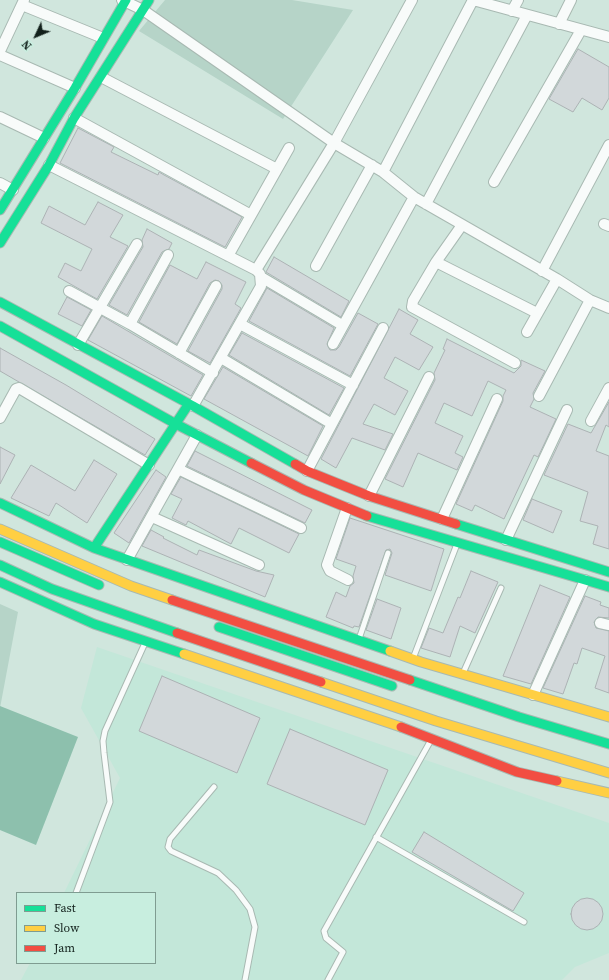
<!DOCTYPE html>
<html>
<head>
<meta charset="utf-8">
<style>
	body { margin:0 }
	#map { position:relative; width:609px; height:980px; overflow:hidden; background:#d0e6dd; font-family:"Source Serif 4",serif }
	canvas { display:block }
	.legend { position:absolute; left:16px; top:892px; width:140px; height:72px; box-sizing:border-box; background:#c8eedf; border:1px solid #7f9c91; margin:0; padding:5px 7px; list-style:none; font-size:12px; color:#12201b }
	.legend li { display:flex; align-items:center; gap:8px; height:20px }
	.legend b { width:20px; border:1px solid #7f9c91 }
	.north { position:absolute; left:16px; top:16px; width:40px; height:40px; -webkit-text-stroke:3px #c8eedf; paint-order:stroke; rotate:226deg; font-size:11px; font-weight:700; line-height:16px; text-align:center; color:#12201b }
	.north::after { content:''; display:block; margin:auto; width:14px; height:18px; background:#12201b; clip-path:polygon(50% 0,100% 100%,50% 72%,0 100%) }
</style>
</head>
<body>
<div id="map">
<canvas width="609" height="980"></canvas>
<ul class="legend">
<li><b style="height:5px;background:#16e098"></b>Fast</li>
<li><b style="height:5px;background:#ffcf43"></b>Slow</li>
<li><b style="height:5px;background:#f24e42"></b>Jam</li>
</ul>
<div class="north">N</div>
</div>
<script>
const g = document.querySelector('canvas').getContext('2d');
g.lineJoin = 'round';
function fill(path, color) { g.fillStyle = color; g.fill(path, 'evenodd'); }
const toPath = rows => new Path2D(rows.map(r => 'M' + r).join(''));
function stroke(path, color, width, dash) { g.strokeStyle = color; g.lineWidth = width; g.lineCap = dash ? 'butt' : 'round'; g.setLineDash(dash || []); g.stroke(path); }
fill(toPath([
	[97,647,609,823,609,953,575,967,562,980,21,980,30,963,155,963,155,893,64,893,120,778,81,708]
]), '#c3e7d9');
fill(toPath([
	[165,0,292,0,353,10,283,119,139,31],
	[0,604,18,612,0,708]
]), '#b6d4c8');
fill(toPath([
	[0,706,78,737,36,845,0,830]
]), '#8dc0ad');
const building = toPath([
	[578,49,609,67,609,98,602,110,582,98,573,112,549,99,578,49],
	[78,128,114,147,111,152,158,175,159,172,164,175,242,217,225,247,60,163,78,128],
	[98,202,123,215,110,237,128,246,97,299,58,277,65,263,81,271,92,249,41,223,49,206,85,225,98,202],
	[147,229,172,243,169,249,162,252,127,315,109,305,143,247,142,240,147,229],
	[274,257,349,301,341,317,266,272,274,257],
	[206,262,246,282,235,304,241,308,210,363,188,351,222,289,222,285,219,281,215,280,210,283,177,344,139,322,170,265,197,279,206,262],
	[267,288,334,328,327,344,330,350,336,350,339,347,358,313,378,324,350,376,249,321,267,288],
	[67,297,91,310,82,326,58,314,67,297],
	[399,309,418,320,410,334,433,347,419,370,395,357,384,378,408,391,395,415,374,404,363,424,393,434,385,450,352,438,336,468,321,459,399,309],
	[102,316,203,375,191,396,88,340,102,316],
	[242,333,344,388,329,415,229,355,242,333],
	[447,339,514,373,521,366,521,360,545,371,533,393,534,399,530,407,556,419,538,457,534,455,504,519,475,505,472,511,456,504,503,401,503,396,506,390,488,381,472,416,444,403,435,423,463,436,455,453,463,457,457,470,418,453,403,487,385,479,435,380,434,373,445,350,443,349,447,339],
	[0,348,66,385,155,439,145,455,0,371,0,348],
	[223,367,323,426,308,456,204,399,223,367],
	[609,402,609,427,606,425,596,451,609,456,609,549,593,544,598,526,580,521,588,492,544,475,568,424,591,433,609,402],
	[0,447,15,455,0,484,0,447],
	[195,451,312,510,305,523,187,466,195,451],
	[94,460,117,474,87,523,56,503,49,516,11,498,31,465,75,491,94,460],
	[156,470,166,477,129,543,114,533,156,470],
	[181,477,299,534,289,553,239,528,231,544,188,521,186,525,172,518,182,499,171,494,181,477],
	[532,499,562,511,553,533,523,520,532,499],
	[350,518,444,549,431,591,385,575,392,553,390,549,386,550,359,627,354,626,353,628,326,617,336,592,346,597,350,586,354,583,353,576,356,566,336,559,350,518],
	[151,530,164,537,163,538,197,555,199,550,256,571,274,575,265,597,142,546,151,530],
	[471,571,498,582,475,633,460,626,450,657,421,648,429,628,443,633,458,597,460,598,471,571],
	[540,585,570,597,531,684,503,676,540,585],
	[585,596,601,602,600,605,609,608,609,618,598,617,594,622,596,628,609,631,609,693,595,688,605,656,582,648,577,664,574,663,563,694,543,688,585,596],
	[377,599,401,608,391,639,366,630,377,599],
	[162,676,260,718,237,773,139,731,162,676],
	[290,729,388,770,365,825,267,784,290,729],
	[424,832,524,893,513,911,412,852,424,832],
	'571 914a16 16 0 1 1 32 0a16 16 0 1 1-32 0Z'
]);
fill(building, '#d2d8da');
stroke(building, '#acb2b4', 1);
const lane = toPath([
	[359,639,388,553],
	[414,656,457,544],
	[464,671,501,588],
	[214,787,170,839,168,847,171,851,218,873,236,890,250,909,255,927,245,980],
	[376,837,524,922],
	[76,893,110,802,104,753,103,741,105,731,145,643],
	[328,980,343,952,326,938,324,931,431,740]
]);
const street = toPath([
	[122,0,143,10,334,143,383,172,414,197,557,279,590,300,609,308],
	[473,0,609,37],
	[22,5,103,38],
	[512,11,518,0],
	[559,24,571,0],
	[0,51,24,0],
	[0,55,75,88],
	[101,77,277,169],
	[0,117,44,138],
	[74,118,251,215],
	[49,165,256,270,260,274,261,286,193,406],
	[383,172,473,0],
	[494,182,581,30],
	[0,183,13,190],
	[426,204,527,15],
	[604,224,609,226],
	[462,225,436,262,413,301,412,307,515,363],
	[228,256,289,148],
	[436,262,537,313],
	[316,266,372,165],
	[256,270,334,143,412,0],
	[542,271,609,145],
	[261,277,342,325],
	[69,291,130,324,213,373],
	[130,324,168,255],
	[240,324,353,385],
	[527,332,557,279],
	[333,344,414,197],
	[78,345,137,244],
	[179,353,216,286],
	[221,358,332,424],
	[539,396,590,300],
	[0,418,16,389,19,388,149,465],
	[591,421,609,388],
	[178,469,301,528],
	[307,471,383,328],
	[369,496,429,377],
	[347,508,327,565,330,571,348,580],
	[152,517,259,565],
	[442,519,497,399],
	[506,540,567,410],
	[127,560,197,435],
	[600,623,609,625],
	[533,695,585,580]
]);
const fast = toPath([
	[0,210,75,88,126,0],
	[0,243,49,165,74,118,149,0],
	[0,302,193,406,295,464],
	[0,326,176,424,251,463],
	[0,503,94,548,390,651],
	[367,516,609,587],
	[456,524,609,572],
	[0,542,99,585],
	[94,548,188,405],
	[0,565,52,589,177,633],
	[0,582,94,624,184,654],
	[219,627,392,686],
	[410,680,519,717,609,744]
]);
const slow = toPath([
	[0,529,131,586,172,600],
	[390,651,421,662,609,717],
	[184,654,401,727],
	[321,682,436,721,609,773],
	[557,781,609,793]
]);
const jam = toPath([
	[251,463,304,490,367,516],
	[295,464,307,471,369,496,456,524],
	[172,600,410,680],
	[177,633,321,682],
	[401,727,517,772,557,781]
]);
stroke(lane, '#a8b9b2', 7);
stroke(street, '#a8b9b2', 12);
stroke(fast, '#a8b9b2', 11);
stroke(slow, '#a8b9b2', 11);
stroke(jam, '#a8b9b2', 11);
stroke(lane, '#f8fbfa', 5);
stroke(street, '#f8fbfa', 10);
stroke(fast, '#16e098', 9);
stroke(slow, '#ffcf43', 9);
stroke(jam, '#f24e42', 9);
</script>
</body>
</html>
